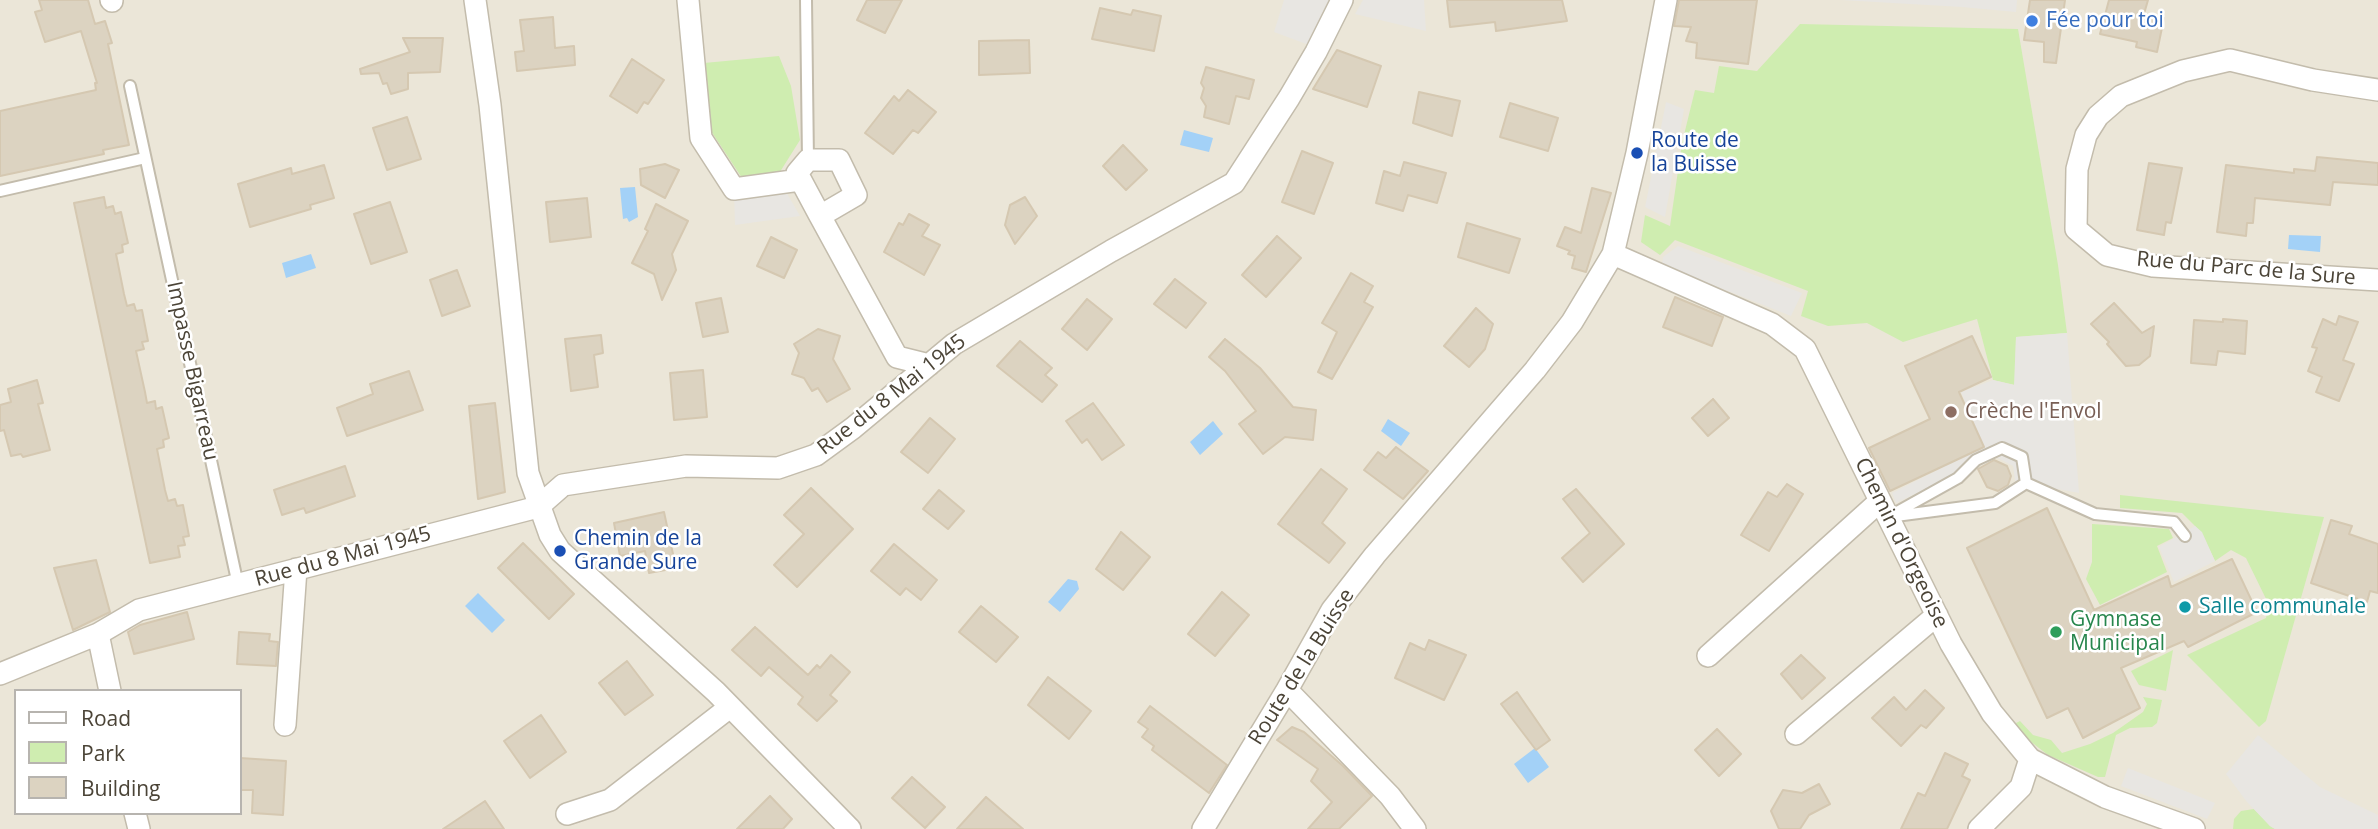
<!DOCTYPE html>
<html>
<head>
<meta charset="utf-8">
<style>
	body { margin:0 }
	#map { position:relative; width:2378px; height:829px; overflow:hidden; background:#f6f3ea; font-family:"Open Sans",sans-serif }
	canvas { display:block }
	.legend { position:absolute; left:14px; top:689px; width:228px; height:126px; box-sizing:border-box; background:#fff; border:2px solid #b7b4af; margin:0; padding:9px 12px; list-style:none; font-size:21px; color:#4b4437 }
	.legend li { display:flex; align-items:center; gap:14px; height:35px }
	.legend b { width:35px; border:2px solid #b7b4af }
</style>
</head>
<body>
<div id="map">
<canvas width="2378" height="829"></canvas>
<ul class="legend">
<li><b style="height:9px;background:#fff"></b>Road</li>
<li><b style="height:19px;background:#cfedb0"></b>Park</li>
<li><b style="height:19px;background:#dcd3c1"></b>Building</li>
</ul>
</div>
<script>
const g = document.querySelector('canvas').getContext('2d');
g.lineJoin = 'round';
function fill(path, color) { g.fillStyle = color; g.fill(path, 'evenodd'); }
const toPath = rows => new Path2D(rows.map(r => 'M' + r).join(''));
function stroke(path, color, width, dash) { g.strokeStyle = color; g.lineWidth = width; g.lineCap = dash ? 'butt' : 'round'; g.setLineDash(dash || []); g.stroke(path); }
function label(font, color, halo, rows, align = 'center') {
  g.font = font + ' "Open Sans",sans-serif'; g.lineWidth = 5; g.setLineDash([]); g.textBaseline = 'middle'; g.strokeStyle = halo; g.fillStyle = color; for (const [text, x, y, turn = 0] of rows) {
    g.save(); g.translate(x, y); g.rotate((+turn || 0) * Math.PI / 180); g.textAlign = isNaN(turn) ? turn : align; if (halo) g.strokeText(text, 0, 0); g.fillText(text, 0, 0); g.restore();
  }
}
fill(toPath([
	[0,0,2378,0,2378,829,0,829],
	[16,691,240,691,240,813,16,813]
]), '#ebe6d8');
fill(toPath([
	[1800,24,2018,29,2058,265,2067,333,2016,337,2015,385,1993,380,1977,319,1903,342,1867,323,1828,326,1801,316,1808,291,1675,240,1660,255,1641,242,1645,215,1670,226,1682,143,1695,90,1714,93,1719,66,1757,71],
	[779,56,791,86,800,140,778,175,742,178,709,128,704,63],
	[2120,495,2324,517,2266,721,2259,727,2187,655,2266,618,2269,605,2246,558,2231,550,2215,561,2201,532,2182,513,2120,508],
	[2092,524,2169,529,2173,538,2157,546,2167,572,2100,605,2086,579,2092,562],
	[2173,650,2166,691,2139,685,2131,671],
	[2143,697,2162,700,2157,723,2152,727,2130,728,2116,735,2105,777,2098,777,2048,755,2030,741,2014,724,2020,721,2033,735,2051,740,2062,753,2090,744,2113,733,2143,712,2147,704],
	[2254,809,2270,826,2275,829,2233,829,2234,819,2241,811]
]), '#cfedb0');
fill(toPath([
	[1284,0,1342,0,1309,45,1274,32],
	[1363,0,1424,0,1426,31,1355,14],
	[1841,0,2017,0,2016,12,1962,7],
	[1666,102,1684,109,1665,217,1645,207],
	[781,183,800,216,735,225,734,189],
	[1678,246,1802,293,1791,316,1662,265,1663,257],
	[2067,333,2079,493,2015,481,2013,466,1994,456,1896,503,1892,493,1983,447,1961,392,1993,380,2014,385,2016,337],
	[2195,526,2202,532,2215,561,2174,582,2159,547],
	[2258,735,2320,787,2378,815,2378,829,2275,829,2270,826,2247,802,2226,774],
	[2128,768,2215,803,2207,819,2121,786]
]), '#e8e6e2');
fill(toPath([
	[1184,130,1213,138,1209,152,1180,145],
	[635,187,638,217,629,222,627,218,623,219,620,188],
	[2289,235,2321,236,2320,252,2288,249],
	[311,254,316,268,286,278,282,263],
	[1388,419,1410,433,1401,446,1381,431],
	[1213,421,1223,434,1200,455,1190,442],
	[1068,579,1077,581,1079,589,1060,612,1048,602],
	[478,593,505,620,492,633,465,606],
	[1535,748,1549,767,1528,783,1514,764]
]), '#a3d1f7');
const building = toPath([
	[39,0,88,0,95,24,105,21,112,43,108,44,129,145,103,150,104,154,0,176,0,111,96,90,95,83,97,83,81,31,45,42,35,12,42,10,39,0],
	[867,0,902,0,885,33,857,20,867,0],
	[1447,0,1562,0,1567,21,1496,31,1495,22,1450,27,1447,0],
	[1679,0,1757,0,1748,64,1696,58,1697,43,1686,41,1691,27,1674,26,1679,0],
	[2030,0,2065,0,2056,63,2044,62,2044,42,2024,40,2030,0],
	[2109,0,2148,0,2144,14,2164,18,2157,52,2136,47,2137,42,2100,34,2109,0],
	[1100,8,1131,15,1133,10,1161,16,1154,51,1092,39,1100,8],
	[553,17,555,48,574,46,575,65,517,71,515,52,524,51,520,20,553,17],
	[403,38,443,38,440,72,408,73,408,89,391,94,387,83,383,84,379,73,361,74,360,69,410,52,403,38],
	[1029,40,1030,73,979,75,979,41,1029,40],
	[1337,50,1381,66,1367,107,1313,89,1337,50],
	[632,59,664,80,648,104,644,102,637,113,610,96,632,59],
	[1206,67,1254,80,1249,99,1236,96,1229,124,1204,117,1206,106,1201,98,1204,88,1201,83,1206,67],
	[908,90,936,112,918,133,913,130,893,154,865,133,894,96,899,101,908,90],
	[1419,92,1460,101,1452,136,1413,123,1419,92],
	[1510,103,1558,118,1548,151,1500,137,1510,103],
	[407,117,421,159,387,170,373,128,407,117],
	[1123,145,1147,170,1126,190,1103,166,1123,145],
	[1302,151,1333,163,1314,214,1282,202,1302,151],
	[2317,157,2378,163,2378,185,2333,182,2330,205,2255,198,2253,223,2247,223,2246,236,2217,232,2226,165,2294,173,2294,169,2315,171,2317,157],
	[1404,162,1446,173,1437,203,1408,195,1403,211,1376,203,1384,171,1400,176,1404,162],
	[2149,163,2182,168,2171,223,2166,222,2164,235,2137,230,2149,163],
	[665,164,679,170,665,198,641,185,640,169,665,164],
	[324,165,334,198,310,205,311,209,250,227,238,184,291,168,292,174,324,165],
	[1592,188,1611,193,1586,272,1572,268,1575,256,1568,254,1570,251,1557,246,1565,227,1581,233,1592,188],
	[104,197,106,208,113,206,115,214,121,212,128,243,122,245,123,252,116,254,124,294,127,306,134,304,136,311,142,310,148,341,142,342,144,349,136,351,145,392,147,403,155,401,156,409,162,407,169,438,163,440,164,447,157,449,165,490,168,501,175,499,177,506,183,505,189,536,183,537,185,545,178,546,180,557,150,563,74,203,104,197],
	[1025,197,1037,216,1015,244,1005,225,1010,205,1025,197],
	[587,198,591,237,550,242,546,202,587,198],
	[390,202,407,252,371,264,354,214,390,202],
	[656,204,688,221,672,254,676,270,662,300,654,274,632,263,648,231,645,229,656,204],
	[909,214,929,225,922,236,940,245,924,275,884,252,899,223,903,225,909,214],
	[1467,223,1520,239,1509,273,1458,257,1467,223],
	[1277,236,1301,258,1266,297,1242,275,1277,236],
	[771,237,797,250,784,278,757,266,771,237],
	[457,270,470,306,442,316,430,280,457,270],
	[1351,273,1373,286,1364,302,1373,307,1332,379,1318,372,1337,332,1322,323,1351,273],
	[1175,279,1206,303,1186,328,1154,304,1175,279],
	[1675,297,1723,317,1712,346,1663,327,1675,297],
	[721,298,728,332,703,337,696,303,721,298],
	[1087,299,1112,319,1087,350,1062,329,1087,299],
	[2114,303,2142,333,2154,326,2150,356,2139,365,2126,366,2107,344,2109,342,2091,324,2114,303],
	[1476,308,1493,324,1485,349,1469,367,1444,346,1476,308],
	[2339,316,2358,322,2343,360,2354,364,2339,401,2316,392,2322,377,2308,371,2317,348,2312,347,2323,319,2336,325,2339,316],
	[2223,319,2247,321,2245,354,2218,351,2216,365,2191,363,2194,320,2223,322,2223,319],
	[818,329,840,336,833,359,850,389,827,402,818,388,812,391,804,378,792,374,799,353,794,344,818,329],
	[601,335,603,353,594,355,598,387,571,391,565,339,601,335],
	[1972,336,1991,377,1959,392,1984,447,1890,491,1869,448,1930,419,1905,366,1972,336],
	[1225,339,1260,368,1293,407,1316,410,1313,440,1285,437,1263,454,1239,424,1256,411,1225,371,1209,357,1225,339],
	[1020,341,1052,368,1045,375,1057,385,1042,402,997,366,1020,341],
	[703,370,707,417,674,420,670,373,703,370],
	[409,371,423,410,347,436,337,408,373,394,370,384,409,371],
	[37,380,43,403,38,404,50,450,23,457,21,454,11,456,4,430,0,431,0,405,11,402,8,389,37,380],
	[1713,399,1729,418,1708,436,1692,418,1713,399],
	[495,403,505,492,478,499,469,406,495,403],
	[1093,403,1124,445,1102,460,1087,439,1082,443,1066,421,1093,403],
	[930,418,955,439,928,473,901,452,930,418],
	[1396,447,1428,471,1403,499,1364,470,1378,452,1386,458,1396,447],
	[1994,460,2007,466,2011,476,2008,485,1998,491,1987,487,1978,469,1994,460],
	[345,466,355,496,306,513,304,508,282,515,274,490,345,466],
	[1321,469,1347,489,1322,523,1345,543,1329,563,1278,524,1321,469],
	[1787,484,1803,494,1769,551,1741,535,1768,492,1777,497,1787,484],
	[811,488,853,529,797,587,774,565,804,534,784,515,811,488],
	[1576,489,1624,544,1583,582,1562,558,1590,533,1563,499,1576,489],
	[939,490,964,511,948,529,923,509,939,490],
	[2047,508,2094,610,2168,576,2171,587,2232,559,2257,612,2188,647,2184,641,2121,668,2140,708,2083,738,2068,708,2047,718,1967,548,2047,508],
	[664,512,676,568,649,573,645,551,620,556,614,523,664,512],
	[2331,520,2352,526,2349,534,2378,544,2378,593,2370,591,2367,602,2311,583,2331,520],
	[1121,532,1150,557,1123,590,1096,569,1121,532],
	[523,543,574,594,549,619,498,568,523,543],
	[894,544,937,580,921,600,906,588,900,595,871,571,894,544],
	[96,560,110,612,73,630,54,568,96,560],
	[1222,592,1249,615,1215,656,1188,634,1222,592],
	[981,606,1018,637,996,662,959,632,981,606],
	[187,612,194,639,134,654,128,632,140,625,187,612],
	[755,627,808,675,817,665,820,668,831,655,850,672,830,695,837,701,817,721,798,704,803,697,769,667,761,676,732,650,755,627],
	[239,632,270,634,269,641,278,642,276,666,237,664,239,632],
	[1429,640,1466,655,1444,700,1395,678,1410,643,1425,650,1429,640],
	[1801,655,1825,678,1802,699,1781,674,1801,655],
	[627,661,653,695,625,715,599,683,627,661],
	[1048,677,1091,711,1069,739,1028,705,1048,677],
	[1925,690,1944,708,1926,728,1921,725,1901,746,1872,718,1894,697,1906,710,1925,690],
	[1517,692,1550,740,1536,750,1501,704,1517,692],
	[1150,706,1227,765,1209,793,1152,750,1154,746,1142,737,1148,729,1138,722,1150,706],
	[541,715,566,752,530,778,504,741,541,715],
	[1292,727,1304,732,1343,766,1372,796,1339,829,1308,829,1332,802,1311,781,1318,769,1277,740,1292,727],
	[1717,729,1741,754,1719,776,1695,750,1717,729],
	[1945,753,1968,764,1962,776,1970,780,1947,829,1901,829,1918,793,1925,796,1945,753],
	[240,758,286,761,283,815,252,813,253,790,240,790,240,758],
	[912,777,945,807,925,828,892,798,912,777],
	[1819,784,1830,804,1809,815,1800,829,1779,829,1771,811,1783,790,1802,793,1819,784],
	[770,796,792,819,783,829,737,829,770,796],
	[986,797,1023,829,957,829,986,797],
	[485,801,504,829,443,829,485,801]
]);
fill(building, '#dcd3c1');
stroke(building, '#d5c8b1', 2);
const lane = toPath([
	[806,0,808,160],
	[130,86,238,585],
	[0,191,145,158],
	[2002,448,2022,457,2026,483,1995,503,1888,517,1958,478,1976,460,2002,448],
	[2026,483,2095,514,2174,522,2185,536]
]);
const street = toPath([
	[111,0,112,1],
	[475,0,490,105,528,473,550,535,560,551,716,692,850,829],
	[688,0,701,138,734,189,800,180],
	[2378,90,2313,80,2230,60,2183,71,2121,96,2098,116,2086,135,2077,169,2076,229,2107,255,2153,266,2378,280],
	[820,216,797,173,808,160,839,160,856,195,820,216,897,357,929,365],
	[1613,254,1772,324,1805,349,1951,644,1992,713,2030,759,2105,797,2194,829],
	[98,634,110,691],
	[1708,656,1880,501],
	[0,674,98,634,139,610,538,507,563,485,686,466,778,468,816,455,853,428,954,344,1111,251,1234,183,1289,98,1316,52,1342,0],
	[1287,690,1390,796,1415,829],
	[285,725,296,569],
	[1796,734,1937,615],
	[135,813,139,829],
	[567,814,610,800,730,707],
	[1203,829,1287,690,1332,610,1375,555,1535,370,1572,322,1613,254,1637,153,1666,0],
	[1979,829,2021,787,2030,759]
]);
stroke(lane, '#c3bcac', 14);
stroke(street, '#c3bcac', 24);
stroke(lane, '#fff', 10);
stroke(street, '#fff', 21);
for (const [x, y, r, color] of [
	[2032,21,7,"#3f7fe0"],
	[1637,153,7,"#1a4fb4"],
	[1951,412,7,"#8d6e63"],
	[560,551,7,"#1a4fb4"],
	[2185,607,7,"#0f9aa8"],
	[2056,632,7,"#2e9e5b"]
]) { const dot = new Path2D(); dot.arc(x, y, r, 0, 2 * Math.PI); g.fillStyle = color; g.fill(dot); stroke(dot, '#fff', 2.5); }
label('21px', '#366cbe', '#fff', [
	["Fée pour toi",2046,21]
], 'left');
label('21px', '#164399', '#fff', [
	["Route de",1651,141],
	["la Buisse",1651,165],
	["Chemin de la",574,539],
	["Grande Sure",574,563]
], 'left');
label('21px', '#4b4437', '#fff', [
	["Rue du Parc de la Sure",2246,269,5],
	["Impasse Bigarreau",192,371,78],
	["Rue du 8 Mai 1945",892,395,-38],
	["Chemin d'Orgeoise",1901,543,64],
	["Rue du 8 Mai 1945",343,557,-15],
	["Route de la Buisse",1302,667,-58]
]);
label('21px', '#785e54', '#fff', [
	["Crèche l'Envol",1965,412]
], 'left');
label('21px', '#0d838f', '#fff', [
	["Salle communale",2199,607]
], 'left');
label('21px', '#27864d', '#fff', [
	["Gymnase",2070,620],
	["Municipal",2070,644]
], 'left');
</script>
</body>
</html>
